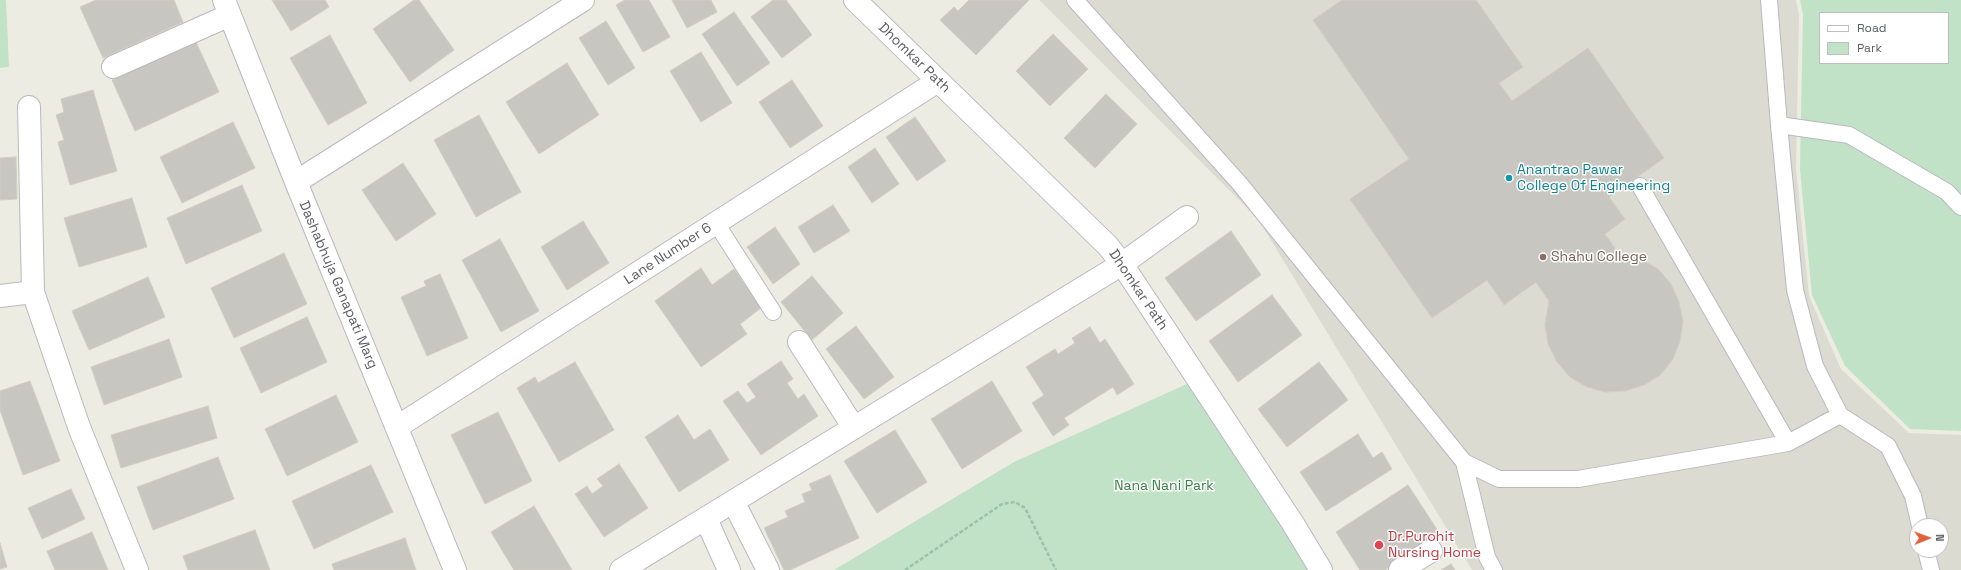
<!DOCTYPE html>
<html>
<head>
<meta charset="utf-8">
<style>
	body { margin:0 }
	#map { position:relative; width:1961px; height:570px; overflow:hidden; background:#ecece3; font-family:"Space Grotesk",sans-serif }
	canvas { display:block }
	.legend { position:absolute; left:1819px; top:12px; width:130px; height:52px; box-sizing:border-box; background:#fff; border:1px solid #bdbec0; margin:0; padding:5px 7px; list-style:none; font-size:12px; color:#5b5d62 }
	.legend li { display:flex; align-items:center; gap:8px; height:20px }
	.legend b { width:20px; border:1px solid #bdbec0 }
	.north { position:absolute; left:1909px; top:518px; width:40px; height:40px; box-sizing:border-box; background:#fff; border:1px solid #bdbec0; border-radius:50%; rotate:89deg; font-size:11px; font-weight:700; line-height:16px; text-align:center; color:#5b5d62 }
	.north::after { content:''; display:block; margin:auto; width:14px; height:18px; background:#dc6239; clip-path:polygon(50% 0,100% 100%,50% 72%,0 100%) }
</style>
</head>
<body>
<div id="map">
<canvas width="1961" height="570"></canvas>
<ul class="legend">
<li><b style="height:5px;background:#fff"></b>Road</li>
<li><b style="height:11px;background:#c1e2c6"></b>Park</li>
</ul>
<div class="north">N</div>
</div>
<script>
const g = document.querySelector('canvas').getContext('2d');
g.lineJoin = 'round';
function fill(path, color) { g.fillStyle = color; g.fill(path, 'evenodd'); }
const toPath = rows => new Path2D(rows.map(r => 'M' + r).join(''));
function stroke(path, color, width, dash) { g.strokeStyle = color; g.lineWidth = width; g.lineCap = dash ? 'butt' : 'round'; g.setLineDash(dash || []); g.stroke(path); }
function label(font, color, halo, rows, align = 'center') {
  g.font = font + ' "Space Grotesk",sans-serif'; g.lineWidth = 3; g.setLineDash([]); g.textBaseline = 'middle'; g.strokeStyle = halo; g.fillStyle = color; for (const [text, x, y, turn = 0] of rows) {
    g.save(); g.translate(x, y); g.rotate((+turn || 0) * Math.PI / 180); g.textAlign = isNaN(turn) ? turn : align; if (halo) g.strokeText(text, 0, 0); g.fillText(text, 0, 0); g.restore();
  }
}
fill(toPath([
	[1039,0,1796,0,1799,15,1796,169,1809,296,1841,369,1909,433,1961,435,1961,570,1472,570,1258,219],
	[1917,526,1941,526,1941,550,1917,550]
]), '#dcdbd1');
fill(toPath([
	[0,0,6,0,9,67,0,68],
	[1800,0,1961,0,1961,431,1910,429,1845,366,1812,295,1800,169,1803,14],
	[1820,13,1948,13,1948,63,1820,63],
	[1198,379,1319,570,834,570,1014,462]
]), '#c1e2c6');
const building = toPath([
	[96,0,174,0,183,22,103,58,80,7,96,0],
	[272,0,325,0,329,7,291,31,272,0],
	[414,0,419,0,454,50,410,82,373,29,414,0],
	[625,0,649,0,670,37,643,52,616,5,625,0],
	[672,0,711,0,717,12,687,28,672,0],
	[773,0,786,0,812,35,782,58,751,17,773,0],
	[969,0,1029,0,976,55,940,20,954,7,958,11,969,0],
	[1342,0,1476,0,1523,67,1499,83,1512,101,1588,48,1664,158,1609,197,1625,219,1605,234,1619,254,1641,259,1658,269,1671,284,1679,302,1683,321,1680,341,1673,359,1660,375,1644,385,1625,391,1605,392,1587,387,1570,377,1557,362,1548,344,1545,325,1549,301,1536,282,1504,305,1487,280,1432,318,1350,199,1409,159,1313,20,1342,0],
	[734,12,770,63,737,86,702,34,734,12],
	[606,21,635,68,608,85,579,38,606,21],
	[1053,34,1088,69,1050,106,1016,71,1053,34],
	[330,35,367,103,328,125,290,58,330,35],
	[196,42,219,92,135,131,112,80,196,42],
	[701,52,732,103,701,122,670,71,701,52],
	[567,63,599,115,539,154,506,102,567,63],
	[792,80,823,126,790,148,759,102,792,80],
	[93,90,117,171,70,185,58,142,64,140,56,115,64,112,61,99,93,90],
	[1106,94,1137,124,1095,168,1064,138,1106,94],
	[479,115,521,192,476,217,434,140,479,115],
	[915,117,946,161,917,181,886,137,915,117],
	[233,122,255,168,182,203,160,157,233,122],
	[875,148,899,184,872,203,848,167,875,148],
	[16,157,17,199,0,200,0,158,16,157],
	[403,163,436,214,396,241,362,190,403,163],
	[242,185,262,231,186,264,167,218,242,185],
	[132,198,147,247,79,267,64,218,132,198],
	[833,205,850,231,814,253,798,227,833,205],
	[583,221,609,263,567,290,541,247,583,221],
	[775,227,800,264,773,284,747,247,775,227],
	[1231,231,1261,275,1196,321,1165,278,1231,231],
	[500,239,539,311,501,332,462,260,500,239],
	[284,253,307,304,234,338,211,288,284,253],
	[701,268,712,285,734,269,761,308,740,324,747,334,701,367,655,301,701,268],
	[440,274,468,338,427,356,401,297,426,286,424,281,440,274],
	[812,276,843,313,812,340,781,302,812,276],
	[148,277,165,317,89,350,72,311,148,277],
	[1272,295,1302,335,1238,382,1209,341,1272,295],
	[307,317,327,362,261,393,240,348,307,317],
	[856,326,894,377,864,399,826,349,856,326],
	[1090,327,1100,343,1105,339,1134,384,1117,395,1113,387,1064,418,1069,425,1053,436,1032,403,1044,395,1026,367,1055,349,1058,354,1075,343,1072,338,1090,327],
	[169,339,182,377,104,405,91,367,169,339],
	[781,361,793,379,787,383,798,399,804,394,818,416,761,455,723,401,738,391,747,403,756,397,747,384,781,361],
	[575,362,614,430,559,462,517,388,535,377,538,383,575,362],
	[1319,362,1348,400,1287,447,1258,409,1319,362],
	[30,381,60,461,23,475,0,410,0,391,30,381],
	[992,381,1022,431,962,469,931,419,992,381],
	[336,395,358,442,287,476,265,429,336,395],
	[208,406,217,438,121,468,111,435,208,406],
	[498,412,532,481,485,504,451,435,498,412],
	[678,415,694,440,710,429,729,460,679,492,645,437,678,415],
	[895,430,927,482,877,513,844,461,895,430],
	[1358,434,1373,458,1382,452,1392,469,1326,511,1300,472,1358,434],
	[218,457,234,499,153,530,137,487,218,457],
	[619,464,648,508,604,537,575,494,587,486,592,494,603,486,597,479,619,464],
	[371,465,393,512,314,549,292,501,371,465],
	[830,475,859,538,790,570,784,570,764,528,788,517,785,511,805,502,802,494,812,490,809,484,830,475],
	[1408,485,1440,534,1385,570,1360,570,1336,532,1408,485],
	[71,489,85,519,42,539,28,508,71,489],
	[534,506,572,570,514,570,491,532,534,506],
	[255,530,270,570,188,570,183,556,255,530],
	[92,532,108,570,55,570,47,551,92,532],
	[405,538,416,570,334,570,332,564,405,538],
	[0,543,7,567,0,569,0,543],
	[1451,564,1455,570,1441,570,1451,564]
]);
fill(building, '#c8c6c0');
stroke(building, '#d1cec1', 1);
const service = toPath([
	[1075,0,1240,184,1464,462,1499,479,1578,479,1788,443,1840,415,1815,366,1795,290,1779,125,1769,0],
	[1779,125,1849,135,1947,192,1961,207],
	[1640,186,1788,443],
	[716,223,773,312],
	[1840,415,1888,446,1913,496,1920,526],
	[1464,462,1487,557,1494,570],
	[1926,550,1931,570]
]);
const minor = toPath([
	[224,0,296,182,455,570],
	[855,0,1108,246,1122,264,1292,522,1321,570],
	[113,67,230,15],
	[29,107,33,292,79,427,137,570],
	[296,182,583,0],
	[0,296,33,292],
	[799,342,854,428],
	[397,427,938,81],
	[734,503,768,570],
	[706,519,729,570],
	[621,570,1122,264,1187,217],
	[1400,570,1431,551]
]);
stroke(service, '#b8b9be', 18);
stroke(minor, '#b8b9be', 24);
stroke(toPath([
	[905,570,1002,504,1015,502,1025,508,1056,570]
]), '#9bc2ad', 2.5, [4, 2]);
stroke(service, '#fff', 16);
stroke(minor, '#fff', 22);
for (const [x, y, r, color] of [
	[1509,178,4,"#0f9aa8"],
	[1543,257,4,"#8d6e63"],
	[1379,545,5,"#e0444e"]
]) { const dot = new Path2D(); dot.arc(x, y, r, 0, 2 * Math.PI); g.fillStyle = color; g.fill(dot); stroke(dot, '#fff', 1.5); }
label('14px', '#5b5d62', '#fff', [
	["Dhomkar Path",914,58,44],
	["Lane Number 6",668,254,-33],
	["Dashabhuja Ganapati Marg",338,285,67],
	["Dhomkar Path",1138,290,56]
]);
label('14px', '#0d838f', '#fff', [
	["Anantrao Pawar",1517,170],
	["College Of Engineering",1517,186]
], 'left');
label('14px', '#785e54', '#fff', [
	["Shahu College",1551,257]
], 'left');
label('14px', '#3b814a', '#fff', [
	["Nana Nani Park",1164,486]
]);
label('14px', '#be3a42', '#fff', [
	["Dr.Purohit",1388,537],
	["Nursing Home",1388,553]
], 'left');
</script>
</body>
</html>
